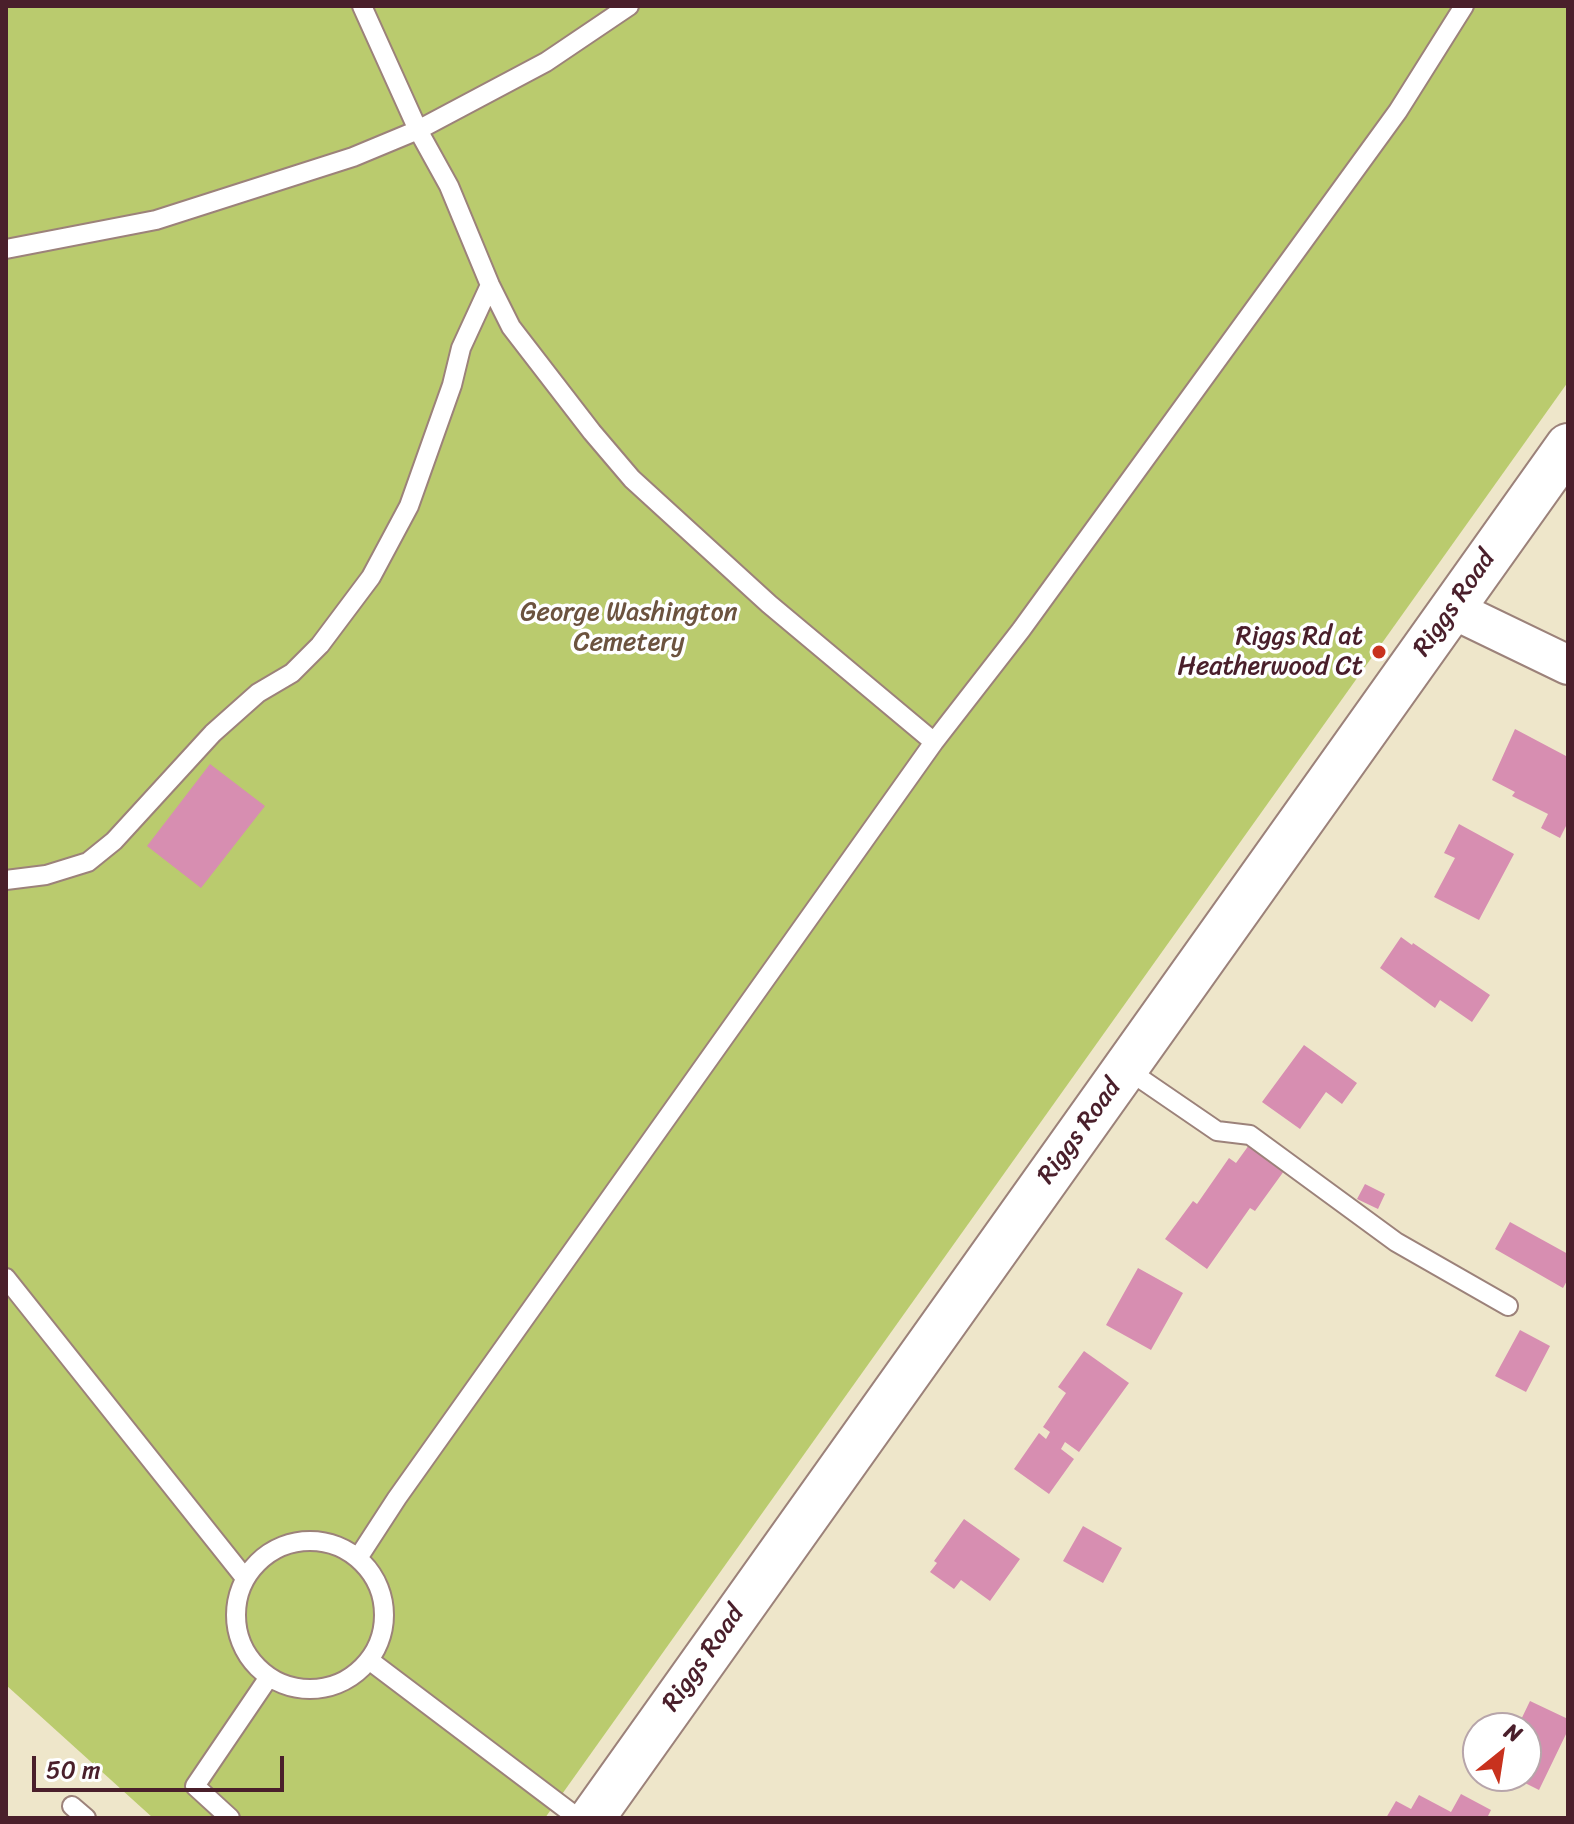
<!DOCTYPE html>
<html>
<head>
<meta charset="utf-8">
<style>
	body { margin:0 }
	#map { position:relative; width:1574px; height:1824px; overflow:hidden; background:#eee6ca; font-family:Sriracha,sans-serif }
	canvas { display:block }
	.frame { position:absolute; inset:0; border:8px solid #4a1f2b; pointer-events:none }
	.north { position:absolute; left:1462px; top:1712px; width:80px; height:80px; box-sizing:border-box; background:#fff; border:2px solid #b7a5aa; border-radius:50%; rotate:30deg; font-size:22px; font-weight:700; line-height:32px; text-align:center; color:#4a1f2b }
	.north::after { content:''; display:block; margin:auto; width:28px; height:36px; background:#c8321e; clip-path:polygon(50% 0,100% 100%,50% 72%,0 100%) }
	.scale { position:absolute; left:32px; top:1756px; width:252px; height:36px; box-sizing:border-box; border:4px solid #4a1f2b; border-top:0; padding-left:10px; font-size:24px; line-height:28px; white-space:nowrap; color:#4a1f2b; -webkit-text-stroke:6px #fff; paint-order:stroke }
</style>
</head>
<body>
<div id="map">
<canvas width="1574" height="1824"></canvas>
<div class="frame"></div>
<div class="north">N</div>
<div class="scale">50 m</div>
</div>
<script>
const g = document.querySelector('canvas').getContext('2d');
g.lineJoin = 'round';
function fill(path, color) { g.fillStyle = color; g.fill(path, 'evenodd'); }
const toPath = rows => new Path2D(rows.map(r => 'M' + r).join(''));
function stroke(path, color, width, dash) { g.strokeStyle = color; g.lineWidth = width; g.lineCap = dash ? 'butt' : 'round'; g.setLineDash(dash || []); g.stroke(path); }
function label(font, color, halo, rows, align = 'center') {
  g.font = font + ' Sriracha,sans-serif'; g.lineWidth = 7; g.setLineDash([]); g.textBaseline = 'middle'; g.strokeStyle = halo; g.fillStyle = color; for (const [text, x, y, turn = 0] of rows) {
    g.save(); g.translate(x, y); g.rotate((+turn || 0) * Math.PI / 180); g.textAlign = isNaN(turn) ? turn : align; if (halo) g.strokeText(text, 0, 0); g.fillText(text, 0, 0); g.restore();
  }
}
fill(toPath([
	[6,6,1568,6,1568,382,545,1818,153,1818,6,1685]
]), '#bacb6e');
fill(toPath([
	[1515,729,1566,756,1568,751,1568,822,1560,838,1541,828,1548,814,1512,796,1515,792,1492,780],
	[210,764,265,806,201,888,147,846],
	[1459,824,1514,854,1479,920,1434,897,1455,858,1444,853],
	[1401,937,1412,945,1413,943,1490,995,1472,1022,1440,1000,1435,1008,1380,968],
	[1304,1045,1357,1083,1342,1104,1326,1092,1300,1129,1262,1102],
	[1249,1145,1284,1171,1255,1211,1250,1208,1207,1269,1165,1239,1193,1201,1197,1204,1229,1158,1236,1163],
	[1365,1184,1385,1194,1378,1209,1357,1199],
	[1510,1222,1568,1254,1568,1279,1563,1288,1495,1249],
	[1138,1268,1183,1293,1151,1350,1106,1325],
	[1520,1330,1550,1346,1526,1392,1495,1376],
	[1084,1351,1129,1383,1079,1452,1065,1442,1061,1449,1074,1459,1049,1494,1014,1469,1039,1433,1046,1439,1050,1432,1043,1427,1066,1393,1058,1387],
	[964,1519,1020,1559,990,1601,961,1580,954,1589,930,1572,937,1563,934,1561],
	[1083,1526,1122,1548,1103,1583,1063,1561],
	[1530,1701,1568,1719,1568,1730,1539,1790,1511,1776,1526,1776,1526,1728,1517,1728],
	[1461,1794,1491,1810,1487,1818,1386,1818,1396,1801,1411,1809,1419,1795,1451,1812]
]), '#d78eb1');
const lane = toPath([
	[362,6,418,130,449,186,490,285,511,327,592,432,632,479,769,604,934,742],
	[6,249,156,220,353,157,418,130,546,62,629,6],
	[6,880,46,875,88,862,114,841,213,733,258,693,292,673,320,645,371,577,409,506,452,385,461,348,490,285],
	[1125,1068,1217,1131,1250,1135,1396,1242,1508,1306],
	[6,1278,245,1578],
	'236 1615a74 74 0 1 1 148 0a74 74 0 1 1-148 0Z',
	[358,1558,397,1498,934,742,1021,630,1398,111,1464,6],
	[369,1660,578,1818],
	[72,1806,86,1818],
	[230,1818,195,1786,269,1677]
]);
const street = toPath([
	[1452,609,1568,665]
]);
const secondary = toPath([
	[592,1818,1568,446]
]);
stroke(lane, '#9c827a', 22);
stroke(street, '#9c827a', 42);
stroke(secondary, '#9c827a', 48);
stroke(lane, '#fff', 18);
stroke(street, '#fff', 38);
stroke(secondary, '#fff', 44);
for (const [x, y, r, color] of [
	[1379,652,8,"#c8321e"]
]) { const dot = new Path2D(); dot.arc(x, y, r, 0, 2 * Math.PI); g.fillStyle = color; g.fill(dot); stroke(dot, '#fff', 3); }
label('26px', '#4a1f2b', '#fff', [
	["Riggs Road",1455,604,-55],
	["Riggs Road",1080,1132,-54],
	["Riggs Road",704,1659,-55]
]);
label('26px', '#6c533f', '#fff', [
	["George Washington",629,613],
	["Cemetery",629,643]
]);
label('26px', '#4a1f2b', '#fff', [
	["Riggs Rd at",1363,637],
	["Heatherwood Ct",1363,667]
], 'right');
</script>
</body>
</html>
